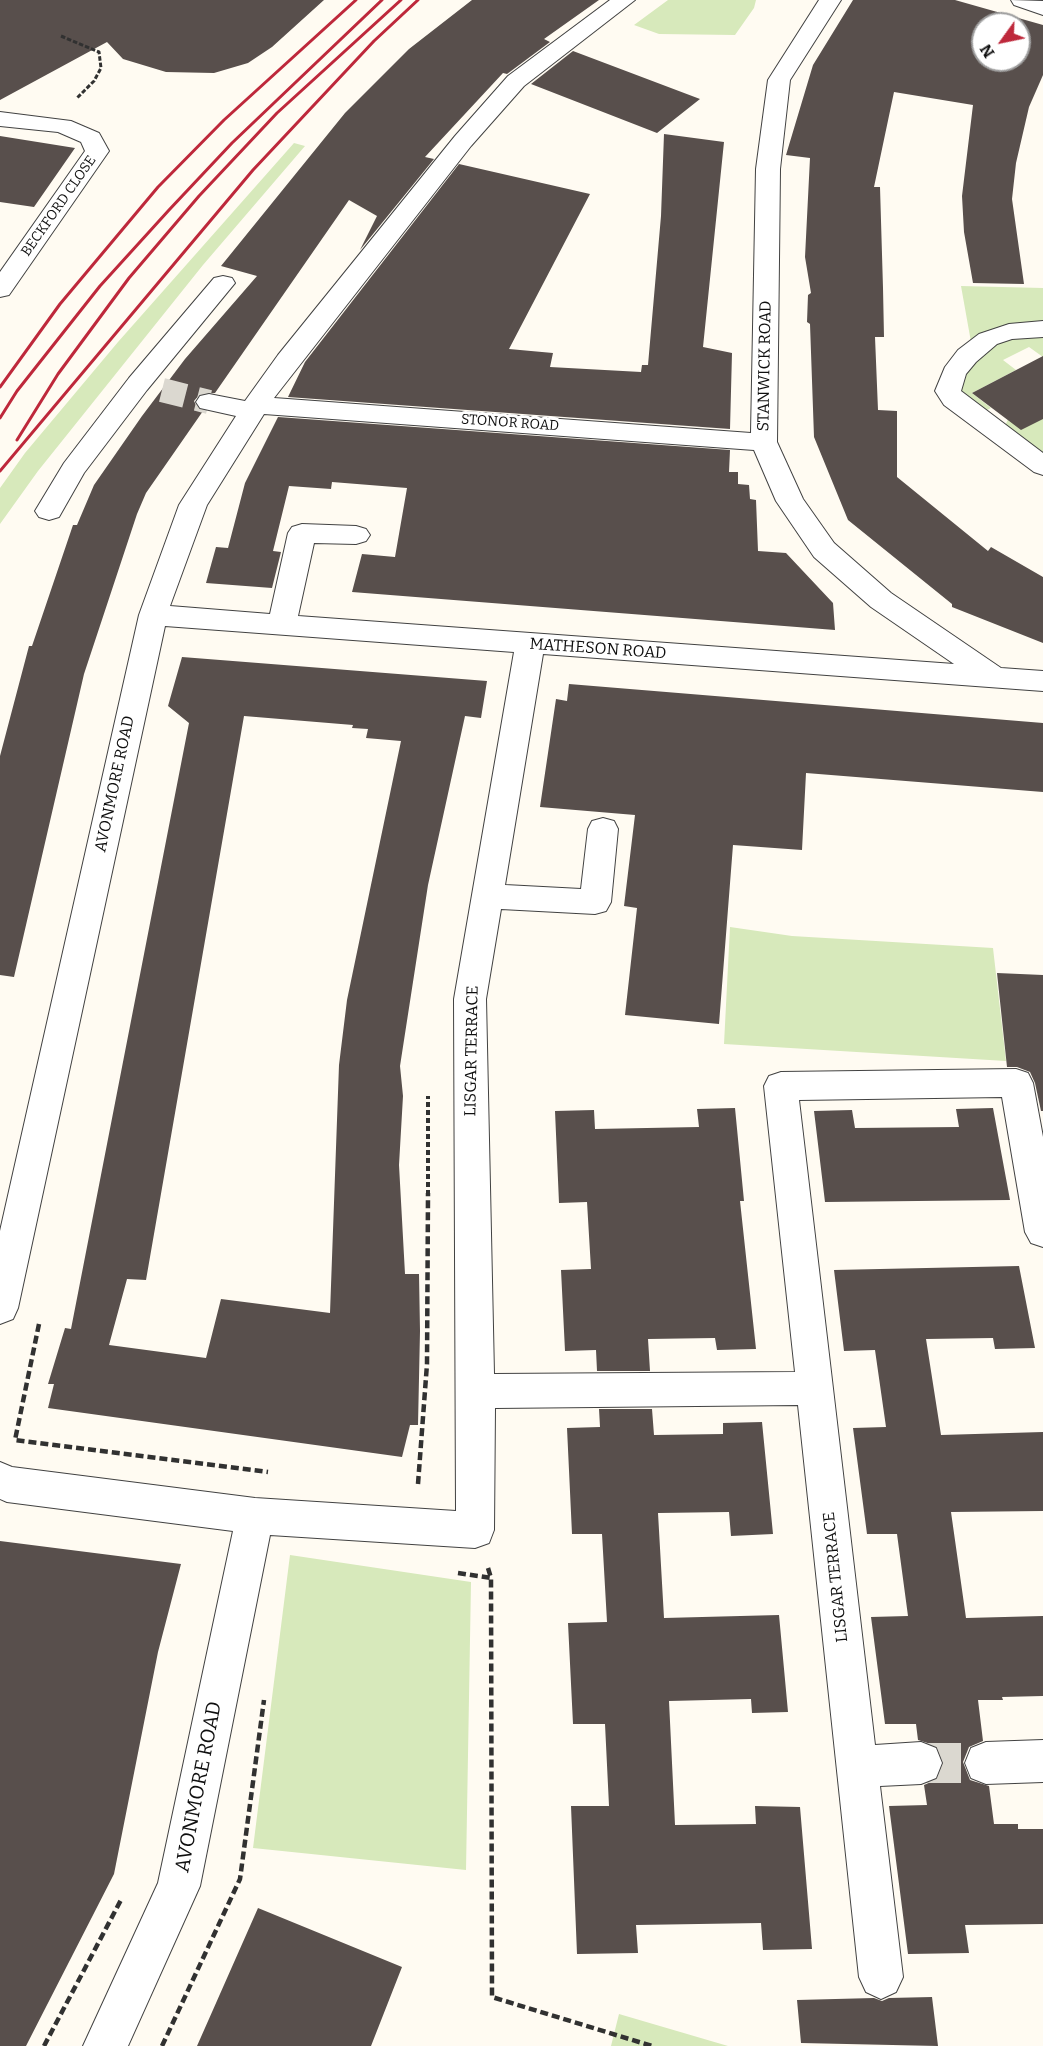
<!DOCTYPE html>
<html>
<head>
<meta charset="utf-8">
<style>
	body { margin:0 }
	#map { position:relative; width:1043px; height:2046px; overflow:hidden; background:#fffbf2; font-family:Bitter,serif }
	canvas { display:block }
	.north { position:absolute; left:971px; top:12px; width:60px; height:60px; box-sizing:border-box; background:#fff; border:2px solid #9f9f9f; border-radius:50%; rotate:237deg; font-size:16px; font-weight:700; line-height:24px; text-align:center; color:#0f0f0f }
	.north::after { content:''; display:block; margin:auto; width:21px; height:27px; background:#be283b; clip-path:polygon(50% 0,100% 100%,50% 72%,0 100%) }
</style>
</head>
<body>
<div id="map">
<canvas width="1043" height="2046"></canvas>
<div class="north">N</div>
</div>
<script>
const g = document.querySelector('canvas').getContext('2d');
g.lineJoin = 'round';
function fill(path, color) { g.fillStyle = color; g.fill(path, 'evenodd'); }
const toPath = rows => new Path2D(rows.map(r => 'M' + r).join(''));
function stroke(path, color, width, dash) { g.strokeStyle = color; g.lineWidth = width; g.lineCap = dash ? 'butt' : 'round'; g.setLineDash(dash || []); g.stroke(path); }
function label(font, color, halo, rows, align = 'center') {
  g.font = font + ' Bitter,serif'; g.lineWidth = 6; g.setLineDash([]); g.textBaseline = 'middle'; g.strokeStyle = halo; g.fillStyle = color; for (const [text, x, y, turn = 0] of rows) {
    g.save(); g.translate(x, y); g.rotate((+turn || 0) * Math.PI / 180); g.textAlign = isNaN(turn) ? turn : align; if (halo) g.strokeText(text, 0, 0); g.fillText(text, 0, 0); g.restore();
  }
}
fill(toPath([
	[668,0,756,0,754,8,735,35,659,34,634,25],
	[294,143,305,146,203,265,38,471,0,524,0,488,25,453,118,342],
	[961,286,1043,288,1043,321,971,342],
	[1043,336,1043,357,1029,347,1003,360,1016,370,972,393,991,408,983,412,959,394,962,376,990,347,1011,338],
	[1043,414,1043,458,1005,426,1009,417],
	[730,927,792,936,993,948,1006,1061,724,1044],
	[290,1555,471,1582,466,1870,253,1848],
	[619,2014,728,2046,611,2046]
]), '#d7e9bb');
fill(toPath([
	[0,0,324,0,272,47,248,63,214,73,166,72,123,59,107,42,0,100],
	[472,0,599,0,544,39,550,42,507,74,503,73,425,157,434,159,360,250,377,216,349,200,215,393,200,394,194,401,198,409,203,411,146,493,137,514,84,674,14,977,0,975,0,756,29,646,32,646,73,525,77,525,94,485,142,416,185,359,257,276,221,266,345,113,409,49],
	[853,0,955,0,1043,25,1043,75,1029,107,1016,163,1012,199,1024,284,973,283,964,232,962,196,973,105,894,92,874,187,880,187,883,288,884,337,875,337,878,410,897,411,897,477,988,551,991,547,1043,577,1043,643,952,607,952,604,848,520,814,437,810,324,807,322,808,295,811,293,805,257,810,158,786,155,813,65],
	[983,24,1019,24,1019,60,983,60],
	[573,51,700,99,657,133,531,84],
	[664,134,724,142,703,347,732,353,730,429,288,397,305,362,459,164,590,194,509,349,553,353,550,367,641,372,642,365,648,365,661,216],
	[0,136,75,148,34,207,0,202],
	[1043,356,1043,419,1021,430,972,393],
	[278,417,730,450,729,472,738,472,738,484,749,485,750,499,756,500,758,551,786,553,833,603,835,630,352,592,362,554,395,557,407,488,332,482,331,489,289,486,273,551,281,552,272,588,206,583,216,547,228,548,245,483],
	[182,657,487,681,481,718,465,716,428,885,400,1066,403,1096,399,1165,405,1274,419,1274,420,1331,418,1425,410,1425,402,1457,48,1408,54,1384,48,1384,65,1328,71,1329,189,723,168,706],
	[244,716,353,725,352,728,368,729,366,738,401,741,347,1000,339,1065,330,1313,221,1299,206,1358,109,1345,127,1279,146,1280],
	[569,684,1043,723,1043,792,806,773,802,850,733,845,719,1024,625,1015,637,908,624,906,635,815,540,807,556,699,567,701],
	[997,973,1043,975,1043,1111,1041,1111,1035,1083,1030,1072,1017,1067,1007,1067],
	[735,1108,744,1201,740,1201,756,1349,717,1350,715,1338,648,1339,650,1371,597,1371,596,1350,565,1351,561,1270,591,1269,587,1202,559,1203,555,1111,594,1110,595,1129,699,1127,697,1109],
	[993,1108,1010,1200,825,1202,814,1111,852,1110,855,1128,959,1127,956,1109],
	[1019,1266,1035,1348,995,1349,993,1338,926,1339,941,1435,1043,1432,1043,1511,951,1512,966,1618,1043,1616,1043,1696,1002,1697,1003,1700,978,1700,983,1741,969,1747,963,1762,970,1780,989,1786,994,1824,1018,1824,1018,1829,1043,1829,1043,1924,965,1925,969,1953,908,1954,889,1806,927,1805,924,1785,938,1779,944,1762,937,1746,918,1740,916,1724,885,1724,871,1617,908,1616,897,1534,867,1534,853,1428,886,1427,875,1350,844,1351,834,1270],
	[599,1409,652,1409,654,1435,723,1434,723,1423,762,1422,773,1534,731,1536,729,1512,658,1513,664,1618,779,1615,788,1712,752,1713,751,1699,669,1701,675,1825,756,1824,755,1806,800,1807,812,1949,763,1950,761,1923,636,1925,638,1953,577,1954,571,1806,609,1806,605,1724,573,1724,568,1623,607,1622,602,1534,572,1534,567,1428,600,1427],
	[0,1541,181,1564,158,1652,114,1874,26,2046,0,2046],
	[258,1908,402,1967,371,2046,197,2046],
	[932,1997,938,2046,801,2043,797,2000,874,1998,882,2001,889,1998]
]), '#584f4c');
stroke(toPath([
	[162,390,209,402]
]), '#dbd8d0', 24, [24, 12]);
stroke(toPath([
	[921,1763,986,1763]
]), '#dbd8d0', 40, [40, 20]);
const minor = toPath([
	[610,0,635,0,524,86,471,146,274,398,751,433,756,169,768,80,819,0,841,0,790,80,780,169,777,442,803,499,834,543,891,593,1001,668,1043,671,1043,691,543,654,505,885,581,889,588,829,592,821,603,818,614,821,618,829,611,902,606,911,595,914,501,909,486,999,494,1374,795,1372,764,1086,769,1076,781,1072,1016,1069,1028,1073,1033,1083,1043,1137,1043,1247,1031,1243,1025,1232,1002,1097,799,1100,875,1745,921,1742,936,1748,942,1763,936,1778,921,1784,880,1786,903,1977,896,1992,881,1999,866,1992,859,1977,798,1405,495,1408,494,1530,489,1543,475,1548,270,1535,200,1886,128,2046,83,2046,158,1883,233,1531,7,1502,0,1499,0,1462,12,1467,255,1498,456,1511,454,999,514,652,165,626,18,1308,13,1319,0,1324,0,1231,139,615,179,505,236,416,200,408,196,402,200,396,209,394,245,401,278,355,455,136,508,76,610,0],
	[264,414,754,450,776,501,814,557,871,607,954,664,298,616,314,543,356,544,366,541,370,535,366,529,356,526,302,524,292,527,288,533,270,614,170,606,207,505,264,414],
	[1011,0,1043,1,1043,15,1014,5,1011,0],
	[0,112,71,121,99,133,109,151,9,295,0,297,0,272,85,151,81,142,58,132,0,126,0,112],
	[223,276,232,278,235,283,147,390,84,473,59,517,49,520,39,517,35,511,64,463,129,378,214,278,223,276],
	[1043,321,1043,337,1012,339,997,344,976,362,966,374,961,391,1043,453,1043,475,1034,472,944,405,935,391,945,367,958,350,979,334,1009,324,1043,321],
	[1043,1740,1043,1782,986,1784,971,1778,965,1763,971,1748,986,1742,1043,1740]
]);
stroke(minor, '#424242', 2);
stroke(toPath([
	[61,36,99,52,101,68,94,81,77,98]
]), '#313131', 3, [4.5, 2]);
stroke(toPath([
	[428,1195,428,1096]
]), '#313131', 4, [5, 3]);
stroke(toPath([
	[39,1324,15,1440,268,1472],
	[418,1484,427,1364,428,1193],
	[488,1568,491,1578,492,1997,652,2046],
	[458,1573,491,1578],
	[44,2046,122,1898],
	[162,2046,240,1879,264,1700]
]), '#313131', 4.5, [8, 4]);
fill(minor, '#fff');
stroke(toPath([
	[0,387,60,304,158,187,224,120,356,0],
	[0,418,17,391,100,286,169,210,232,143,382,0],
	[17,440,58,374,129,278,199,196,277,113,401,0],
	[0,471,253,170,374,41,418,0]
]), '#be283b', 3);
label('14px', '#0f0f0f', '#fff', [
	["BECKFORD CLOSE",59,206,-55],
	["STONOR ROAD",510,423,4]
]);
label('16px', '#0f0f0f', '#fff', [
	["STANWICK ROAD",765,366,-89],
	["MATHESON ROAD",598,649,4],
	["AVONMORE ROAD",115,784,-78],
	["LISGAR TERRACE",472,1051,-89],
	["LISGAR TERRACE",836,1577,-96]
]);
label('20px', '#0f0f0f', '#fff', [
	["AVONMORE ROAD",199,1787,-79]
]);
</script>
</body>
</html>
